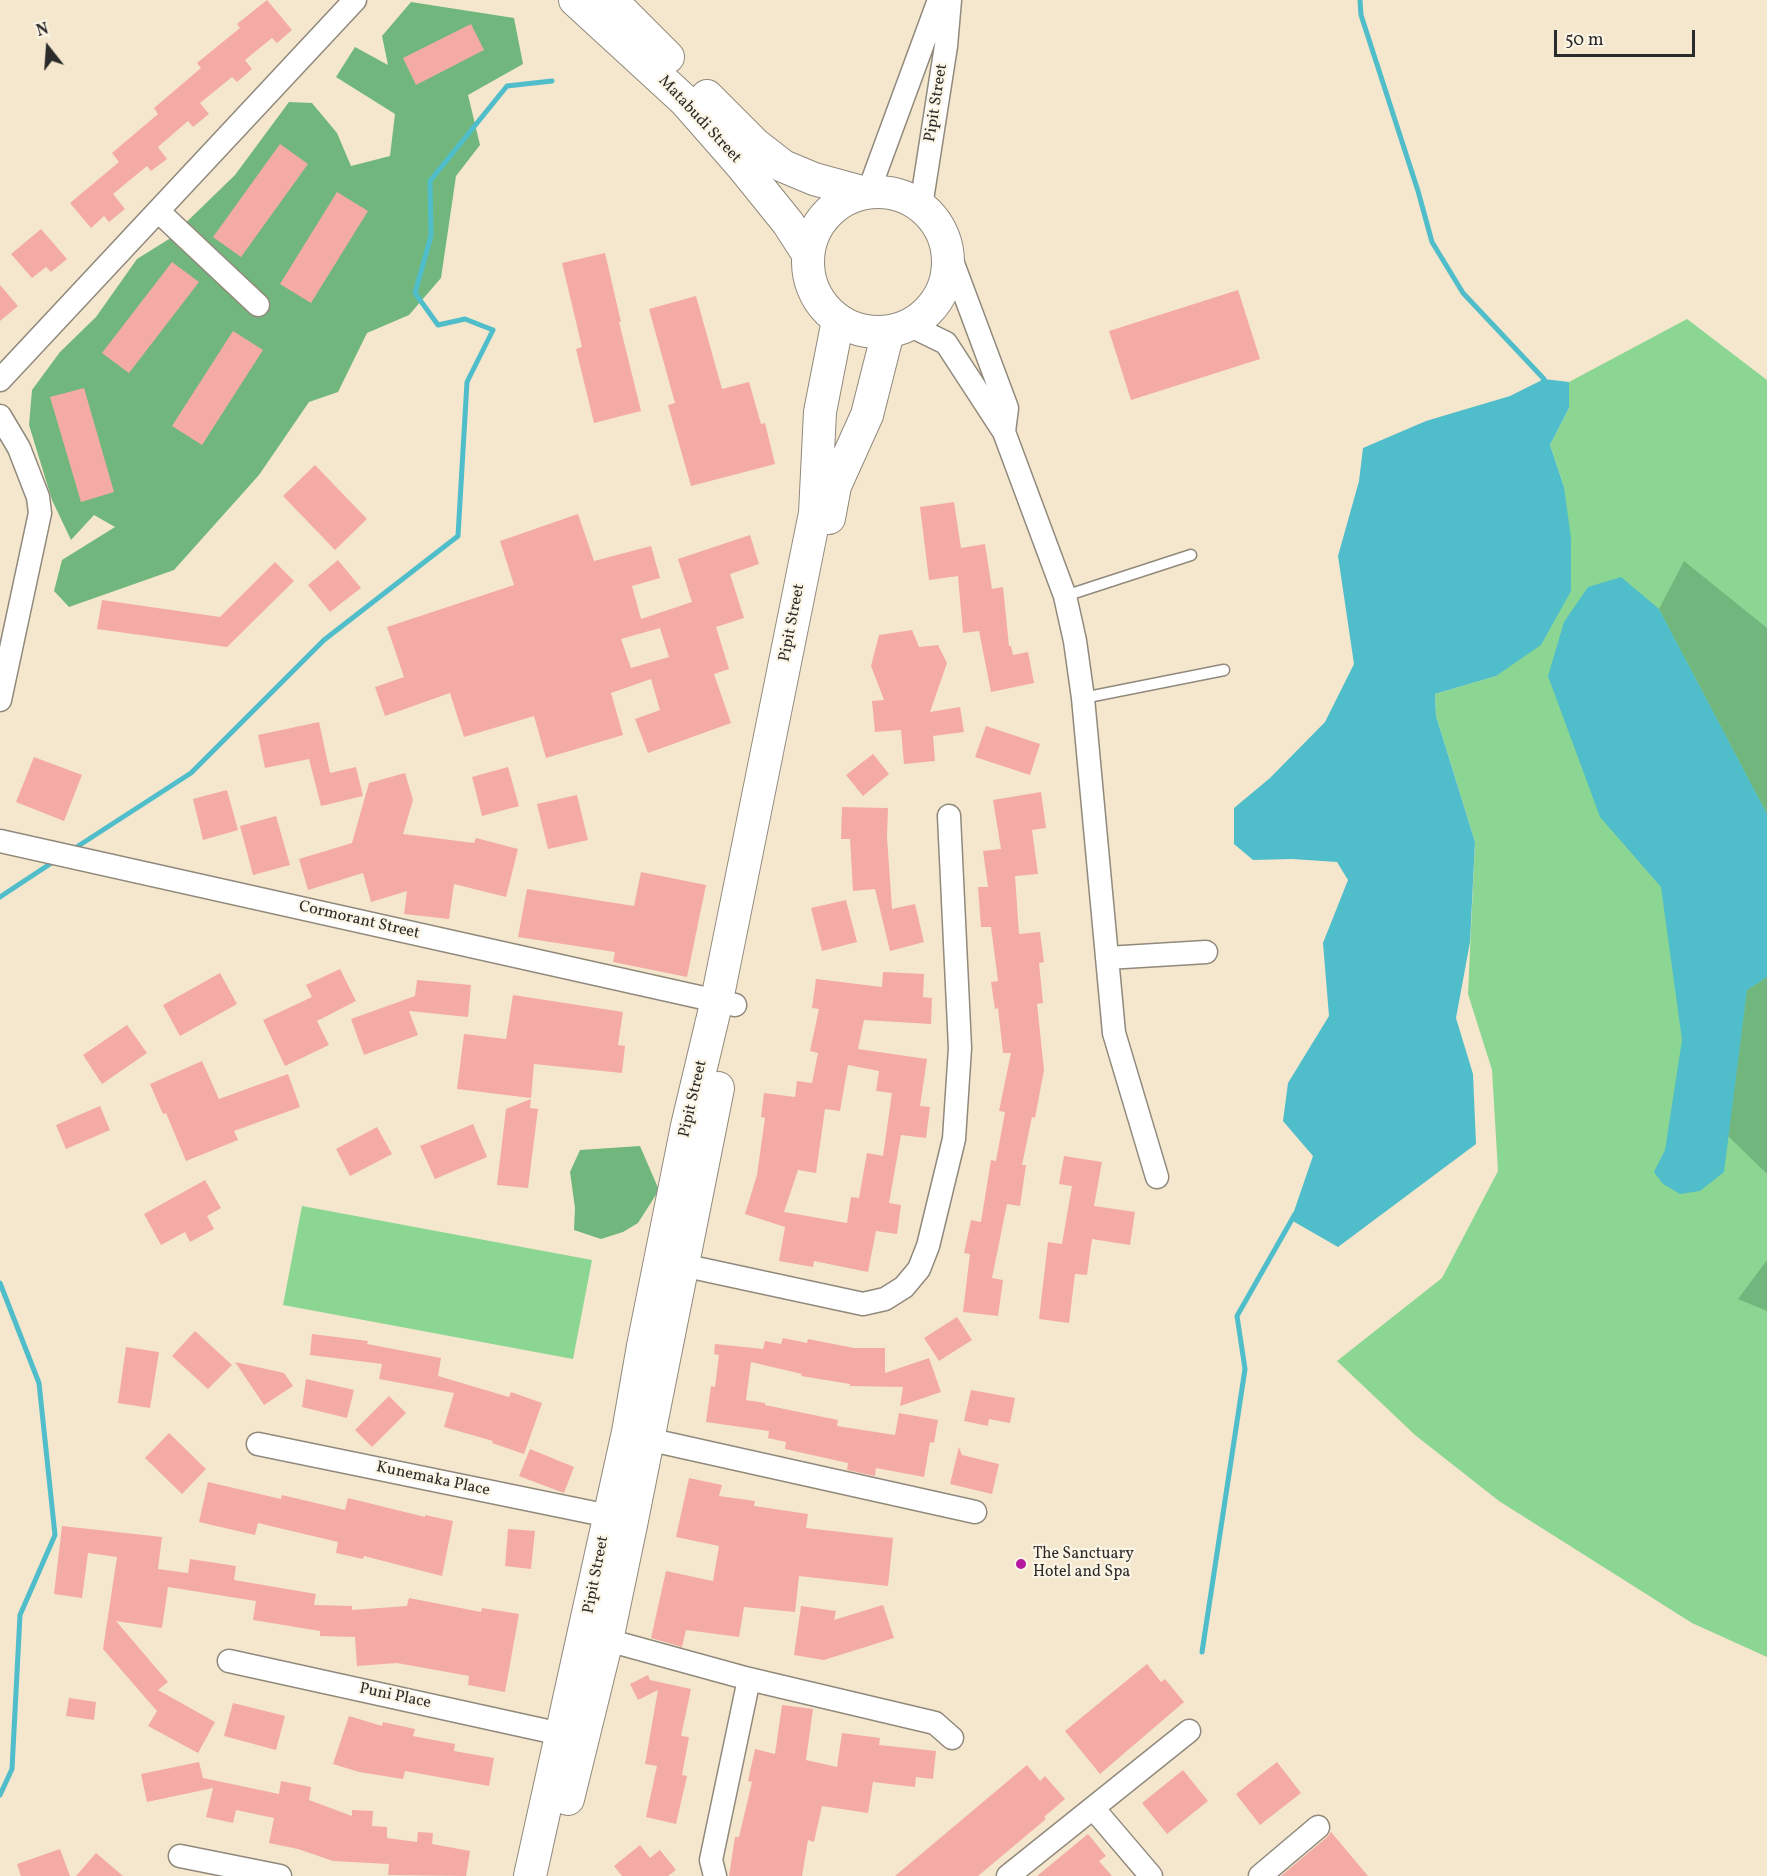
<!DOCTYPE html>
<html>
<head>
<meta charset="utf-8">
<style>
	body { margin:0 }
	#map { position:relative; width:1767px; height:1876px; overflow:hidden; background:#f4e7cd; font-family:Vollkorn,serif }
	canvas { display:block }
	.north { position:absolute; left:18px; top:18px; width:60px; height:60px; -webkit-text-stroke:4px #fcf5e5; paint-order:stroke; rotate:343deg; font-size:16px; font-weight:700; line-height:24px; text-align:center; color:#2b2b2b }
	.north::after { content:''; display:block; margin:auto; width:21px; height:27px; background:#2b2b2b; clip-path:polygon(50% 0,100% 100%,50% 72%,0 100%) }
	.scale { position:absolute; left:1554px; top:30px; width:141px; height:27px; box-sizing:border-box; border:3px solid #2b2b2b; border-top:0; padding-left:8px; font-size:18px; line-height:21px; white-space:nowrap; color:#2b2b2b; -webkit-text-stroke:4px #fcf5e5; paint-order:stroke }
</style>
</head>
<body>
<div id="map">
<canvas width="1767" height="1876"></canvas>
<div class="north">N</div>
<div class="scale">50 m</div>
</div>
<script>
const g = document.querySelector('canvas').getContext('2d');
g.lineJoin = 'round';
function fill(path, color) { g.fillStyle = color; g.fill(path, 'evenodd'); }
const toPath = rows => new Path2D(rows.map(r => 'M' + r).join(''));
function stroke(path, color, width, dash) { g.strokeStyle = color; g.lineWidth = width; g.lineCap = dash ? 'butt' : 'round'; g.setLineDash(dash || []); g.stroke(path); }
function label(font, color, halo, rows, align = 'center') {
  g.font = font + ' Vollkorn,serif'; g.lineWidth = 4.5; g.setLineDash([]); g.textBaseline = 'middle'; g.strokeStyle = halo; g.fillStyle = color; for (const [text, x, y, turn = 0] of rows) {
    g.save(); g.translate(x, y); g.rotate((+turn || 0) * Math.PI / 180); g.textAlign = isNaN(turn) ? turn : align; if (halo) g.strokeText(text, 0, 0); g.fillText(text, 0, 0); g.restore();
  }
}
fill(toPath([
	[1687,319,1767,380,1767,1657,1692,1623,1499,1501,1415,1435,1337,1361,1442,1278,1498,1171,1492,1070,1468,994,1475,842,1436,716,1435,694,1496,676,1564,487,1550,445,1569,408,1569,382],
	[302,1206,592,1260,573,1359,283,1305]
]), '#8cd693');
fill(toPath([
	[411,2,514,18,523,64,468,95,480,145,456,176,441,278,409,315,367,333,338,392,309,402,259,475,174,570,69,607,54,591,62,560,115,527,94,515,71,540,52,500,29,425,32,390,60,352,96,317,137,259,169,239,235,175,289,102,312,103,337,133,351,166,390,156,395,114,336,77,355,47,388,65,382,36],
	[1684,561,1767,628,1767,814,1659,609],
	[1767,977,1767,1174,1728,1136,1747,990],
	[640,1146,659,1190,638,1223,623,1232,601,1239,574,1230,575,1208,570,1172,580,1150],
	[1767,1260,1767,1311,1738,1299]
]), '#71b77d');
fill(toPath([
	[1544,379,1569,382,1569,408,1550,445,1564,487,1571,538,1571,591,1541,645,1496,676,1435,694,1436,716,1475,842,1470,942,1456,1018,1473,1074,1476,1144,1338,1247,1291,1220,1313,1156,1283,1121,1288,1083,1329,1016,1323,943,1348,880,1337,862,1292,859,1253,860,1234,844,1234,808,1270,778,1325,722,1354,664,1338,556,1359,481,1363,448,1426,421,1510,396],
	[1621,577,1659,609,1767,814,1767,977,1747,990,1724,1172,1700,1191,1680,1194,1663,1184,1654,1172,1665,1150,1682,1040,1661,887,1600,817,1548,676,1564,622,1588,587]
]), '#50bdca');
stroke(toPath([
	[1360,0,1361,15,1418,191,1432,242,1463,293,1544,379,1542,385],
	[72,850,191,773,324,640,458,536,467,382,493,330,465,319,438,325,415,293,431,236,430,181,507,86,552,81],
	[0,897,56,860],
	[0,1283,39,1383,55,1535,20,1615,12,1769,0,1795],
	[1202,1652,1245,1369,1237,1316,1295,1214]
]), '#50bdca', 5);
fill(toPath([
	[267,0,292,30,277,43,272,38,245,60,252,69,237,82,232,77,200,103,209,114,193,127,188,121,158,147,167,159,151,171,147,166,113,194,125,209,109,222,104,216,91,228,70,203,119,162,112,153,158,114,154,108,201,68,197,63,240,28,237,24],
	[471,24,484,50,416,85,403,58],
	[280,144,308,164,241,257,213,237],
	[337,192,368,211,311,303,280,284],
	[41,229,67,259,51,272,46,267,32,278,11,254],
	[605,253,621,322,619,322,641,411,594,423,576,349,582,347,562,263],
	[172,262,199,282,129,373,102,353],
	[0,285,18,306,0,321],
	[1238,290,1260,359,1131,400,1109,331],
	[696,296,722,389,749,382,761,424,765,423,775,464,691,486,668,405,675,403,649,309],
	[233,331,263,350,202,445,172,426],
	[84,388,114,492,81,502,50,397],
	[315,465,367,519,335,550,283,496],
	[954,502,961,548,985,544,992,589,1003,587,1009,646,1011,646,1013,655,1028,652,1034,683,991,692,979,631,963,633,958,576,929,580,920,507],
	[578,514,594,561,651,546,660,578,632,586,641,619,692,602,678,559,750,535,759,564,730,574,744,618,716,627,729,669,714,674,731,723,648,753,635,719,660,710,651,679,611,693,623,735,546,758,534,716,464,737,450,693,385,716,375,687,404,677,387,627,514,585,500,541],
	[660,628,669,657,631,668,621,639],
	[338,560,361,588,330,612,308,585],
	[275,562,294,581,227,647,97,629,102,600,220,617],
	[912,630,919,647,938,645,947,663,930,712,960,707,964,732,933,736,935,761,904,764,901,730,875,732,872,701,884,700,871,666,879,635],
	[319,722,330,773,356,767,363,796,321,806,309,759,265,768,258,735],
	[986,726,1040,744,1030,775,975,757],
	[873,754,889,774,863,796,846,775],
	[34,757,82,775,64,821,16,802],
	[508,767,519,806,482,816,472,777],
	[405,773,413,800,403,834,474,843,476,838,518,849,506,897,454,884,449,919,404,914,407,891,371,902,363,873,308,890,299,859,352,843,369,783],
	[227,790,238,830,203,840,193,799],
	[1041,792,1046,828,1032,830,1038,874,1015,876,1019,934,1040,932,1044,962,1039,963,1043,1003,1037,1004,1044,1070,1035,1118,1032,1117,1022,1165,1026,1165,1020,1206,1007,1204,992,1278,1003,1280,998,1316,963,1312,970,1254,964,1253,971,1220,981,1222,991,1160,996,1161,1005,1112,999,1111,1011,1053,1003,1053,998,1008,995,1009,991,982,998,981,991,927,981,927,978,887,988,887,983,851,1001,849,993,800],
	[577,795,588,840,548,849,537,804],
	[842,807,888,808,887,837,892,909,915,904,924,942,890,951,875,889,853,891,850,839,841,839],
	[276,816,290,865,253,875,240,826],
	[641,872,706,885,687,977,613,962,615,952,518,937,527,889,634,906],
	[846,900,857,942,822,951,811,908],
	[340,969,356,1001,317,1021,329,1045,285,1066,263,1020,312,997,306,985],
	[883,972,924,974,923,997,932,998,931,1024,864,1020,858,1049,927,1059,920,1106,930,1107,926,1138,901,1135,889,1203,901,1205,897,1234,876,1231,868,1272,814,1261,813,1267,779,1261,785,1227,745,1214,757,1175,765,1118,761,1117,764,1093,795,1097,797,1081,812,1083,818,1053,810,1051,819,1009,812,1008,816,979,882,987],
	[848,1065,879,1071,876,1091,892,1093,883,1156,867,1153,859,1198,851,1197,847,1223,784,1212,798,1170,816,1173,825,1109,840,1111],
	[220,973,237,1004,180,1036,163,1005],
	[417,980,471,985,468,1017,409,1011,418,1035,364,1055,351,1019,415,996],
	[513,995,623,1012,618,1045,625,1046,622,1073,534,1064,531,1098,457,1089,464,1034,506,1039],
	[127,1025,147,1053,102,1084,83,1055],
	[202,1061,219,1099,288,1074,300,1107,234,1131,238,1140,186,1161,166,1113,163,1114,150,1084],
	[531,1099,530,1108,538,1109,528,1188,497,1185,506,1109],
	[100,1106,110,1130,66,1149,56,1125],
	[473,1124,487,1157,435,1179,420,1146],
	[377,1127,392,1154,350,1176,336,1149],
	[1064,1156,1102,1162,1094,1206,1135,1212,1130,1245,1092,1239,1087,1275,1075,1274,1069,1323,1039,1319,1048,1242,1062,1244,1072,1186,1059,1184],
	[205,1180,221,1208,207,1216,214,1229,190,1242,185,1232,161,1245,144,1214],
	[957,1317,972,1340,939,1361,924,1338],
	[195,1331,232,1365,208,1389,172,1356],
	[312,1334,368,1341,367,1344,441,1358,438,1376,509,1397,511,1392,542,1403,524,1454,492,1443,493,1441,444,1427,454,1393,379,1379,382,1364,310,1355],
	[783,1338,807,1343,808,1339,854,1348,885,1348,885,1373,929,1358,941,1392,900,1406,903,1387,850,1386,850,1384,801,1376,802,1374,751,1362,746,1400,765,1403,765,1405,838,1420,837,1426,895,1435,899,1413,938,1420,934,1443,930,1442,924,1477,876,1468,875,1476,847,1470,848,1463,785,1449,786,1442,768,1438,769,1431,706,1422,711,1386,715,1387,719,1355,714,1354,715,1344,763,1349,765,1341,781,1344],
	[126,1347,159,1352,150,1408,118,1403],
	[235,1362,284,1373,293,1386,264,1405],
	[306,1379,354,1390,347,1418,302,1407],
	[971,1390,1015,1398,1010,1423,989,1419,988,1426,964,1421],
	[389,1396,406,1413,372,1447,355,1430],
	[169,1433,206,1469,182,1494,145,1458],
	[959,1447,962,1455,999,1464,992,1494,950,1484],
	[530,1449,574,1467,564,1493,519,1476],
	[689,1478,722,1485,719,1496,755,1501,754,1506,808,1514,806,1528,893,1538,888,1586,799,1576,795,1612,744,1607,739,1637,686,1630,682,1647,651,1638,666,1571,713,1581,719,1546,676,1537],
	[208,1482,281,1499,282,1495,345,1510,348,1498,425,1517,425,1515,453,1521,442,1576,364,1556,363,1559,336,1553,338,1542,258,1523,255,1535,199,1522],
	[62,1526,162,1537,158,1569,188,1573,190,1559,236,1566,234,1580,316,1594,314,1605,352,1606,352,1610,407,1606,409,1598,481,1612,482,1608,519,1614,505,1692,468,1685,469,1676,397,1663,357,1666,355,1637,320,1636,320,1631,253,1620,256,1601,168,1587,162,1628,116,1621,168,1682,158,1690,215,1722,198,1753,148,1726,157,1711,103,1649,117,1557,88,1553,82,1598,54,1594],
	[508,1529,535,1531,531,1569,505,1566],
	[883,1605,894,1638,824,1660,794,1655,801,1606,836,1611,834,1620],
	[1147,1664,1161,1682,1165,1679,1184,1702,1100,1774,1065,1731],
	[648,1675,650,1680,691,1689,681,1736,689,1737,682,1775,687,1776,676,1824,646,1817,657,1766,645,1764,658,1690,638,1700,630,1684],
	[69,1698,96,1702,94,1720,66,1716],
	[233,1703,285,1716,276,1750,224,1736],
	[782,1705,813,1709,806,1760,837,1767,842,1733,880,1738,879,1745,936,1751,933,1779,916,1777,915,1787,873,1782,868,1813,822,1806,814,1842,808,1840,802,1876,729,1876,735,1837,739,1837,752,1782,748,1781,755,1749,775,1754],
	[349,1716,382,1726,383,1722,415,1729,413,1736,455,1744,454,1751,494,1758,489,1786,405,1771,403,1779,359,1772,333,1764],
	[199,1762,203,1778,279,1794,281,1781,311,1787,309,1800,352,1816,352,1810,373,1811,372,1826,387,1827,387,1838,417,1842,418,1832,433,1833,432,1844,470,1851,466,1876,388,1875,389,1864,333,1861,298,1849,269,1843,274,1818,236,1810,233,1823,206,1817,213,1788,147,1802,141,1774],
	[1277,1762,1301,1793,1260,1825,1236,1794],
	[1027,1765,1040,1781,1045,1776,1065,1799,1044,1817,1046,1819,978,1876,895,1876],
	[1183,1770,1208,1801,1167,1834,1142,1803],
	[1331,1832,1368,1876,1281,1876,1327,1837],
	[1088,1834,1106,1856,1099,1861,1112,1876,1037,1876],
	[640,1845,650,1858,660,1850,676,1870,668,1876,622,1876,614,1866],
	[60,1849,70,1876,21,1876,17,1864],
	[96,1853,123,1876,76,1876]
]), '#f4aba6');
const lane = toPath([
	[1065,596,1191,555],
	[1083,698,1224,670]
]);
const street = toPath([
	[868,193,939,0],
	[921,206,946,46,950,0],
	[158,211,258,305],
	[948,250,1007,408,1004,432],
	[909,325,946,343,1004,432,1065,596,1075,641,1083,698,1114,1033,1157,1177],
	[0,380,355,0],
	[0,416,19,448,38,497,40,513,0,700],
	[0,841,735,1005],
	[1107,958,1206,952],
	[682,1265,863,1304,885,1299,904,1287,919,1269,928,1246,954,1139,960,1048,949,816],
	[647,1439,975,1512],
	[258,1444,609,1516],
	[607,1640,749,1679,935,1723,952,1738],
	[229,1661,561,1734],
	[1093,1808,1151,1876],
	[180,1856,280,1876],
	[715,1876,711,1860,749,1679],
	[1008,1876,1189,1731],
	[1260,1876,1318,1827]
]);
const secondary = toPath([
	[575,0,685,101,742,166,788,223,808,254],
	[611,0,668,57],
	[707,96,756,145,783,166,814,179,865,193],
	'808 262a70 70 0 1 1 140 0a70 70 0 1 1-140 0Z',
	[829,518,835,486,867,415,888,332],
	[568,1799,607,1640,631,1525,718,1088],
	[530,1876,628,1432,643,1346,687,1126,717,1000,815,513,820,412,838,320]
]);
stroke(lane, '#90897c', 13);
stroke(street, '#90897c', 25);
stroke(secondary, '#90897c', 34);
stroke(lane, '#fff', 10);
stroke(street, '#fff', 22);
stroke(secondary, '#fff', 32);
for (const [x, y, r, color] of [
	[1021,1564,6,"#b5179e"]
]) { const dot = new Path2D(); dot.arc(x, y, r, 0, 2 * Math.PI); g.fillStyle = color; g.fill(dot); stroke(dot, '#fcf5e5', 2); }
label('16px', '#2b2b2b', '#fcf5e5', [
	["Pipit Street",937,103,-81],
	["Matabudi Street",699,120,47],
	["Pipit Street",793,623,-79],
	["Cormorant Street",359,921,13],
	["Pipit Street",694,1099,-77],
	["Kunemaka Place",433,1480,12],
	["Pipit Street",597,1575,-79],
	["Puni Place",395,1697,12]
]);
label('16px', '#2b2b2b', '#fcf5e5', [
	["The Sanctuary",1033,1555],
	["Hotel and Spa",1033,1573]
], 'left');
</script>
</body>
</html>
